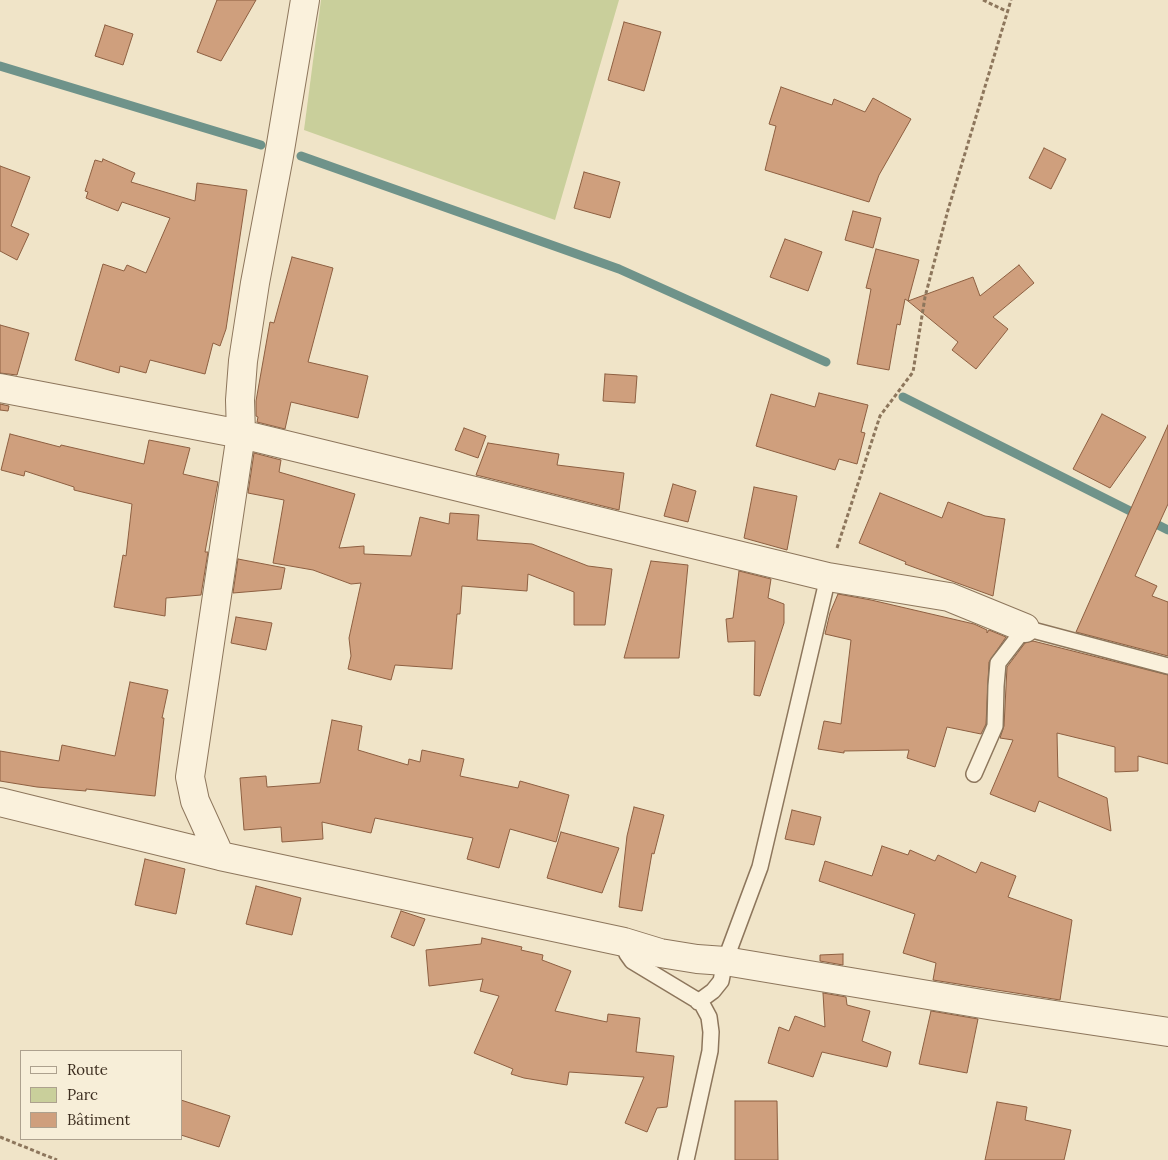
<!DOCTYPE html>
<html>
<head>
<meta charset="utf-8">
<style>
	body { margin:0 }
	#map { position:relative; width:1168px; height:1160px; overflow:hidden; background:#f0e4c8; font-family:Lora,serif }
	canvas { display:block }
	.legend { position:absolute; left:20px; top:1050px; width:162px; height:90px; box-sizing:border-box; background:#f7eed8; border:1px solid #ada18e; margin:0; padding:6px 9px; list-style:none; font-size:15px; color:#3d2e20 }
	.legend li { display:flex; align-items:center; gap:10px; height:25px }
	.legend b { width:25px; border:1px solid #ada18e }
</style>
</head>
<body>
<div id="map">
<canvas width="1168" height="1160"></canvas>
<ul class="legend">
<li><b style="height:6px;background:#faf1dc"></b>Route</li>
<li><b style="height:14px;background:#c9cf9b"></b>Parc</li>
<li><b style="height:14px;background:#cf9f7d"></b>Bâtiment</li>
</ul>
</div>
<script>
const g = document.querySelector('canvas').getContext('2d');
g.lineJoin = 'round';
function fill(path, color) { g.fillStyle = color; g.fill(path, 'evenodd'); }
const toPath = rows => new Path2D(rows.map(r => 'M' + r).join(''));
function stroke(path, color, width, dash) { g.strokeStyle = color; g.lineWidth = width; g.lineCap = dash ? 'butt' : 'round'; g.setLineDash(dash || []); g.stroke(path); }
fill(toPath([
	[321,0,619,0,555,220,304,130]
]), '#c9cf9b');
stroke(toPath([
	[0,66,261,145],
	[301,156,619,269,826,362],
	[903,397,1168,530]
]), '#6f938a', 9);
const building = toPath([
	[217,0,256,0,221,61,197,52,217,0],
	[624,22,661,32,644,91,608,80,624,22],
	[105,25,133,34,123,65,95,56,105,25],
	[781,87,832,105,834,99,865,112,873,98,911,119,879,175,869,202,765,170,776,126,769,124,781,87],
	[1044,148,1066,159,1051,189,1029,178,1044,148],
	[103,159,135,173,131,182,195,201,197,183,247,190,226,329,220,346,213,343,205,374,150,360,146,373,120,366,119,373,75,360,103,264,124,271,127,265,146,273,170,218,122,202,118,211,86,198,88,192,85,191,95,160,102,162,103,159],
	[0,166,30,177,11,226,29,234,17,260,0,251,0,166],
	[584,172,620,182,610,218,574,208,584,172],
	[853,211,881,218,873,248,845,240,853,211],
	[785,239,822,252,808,291,770,277,785,239],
	[876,249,919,260,908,301,905,299,900,325,897,324,889,370,857,364,871,289,866,288,876,249],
	[292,257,333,268,308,362,368,376,358,418,291,402,285,429,257,422,258,417,256,416,256,401,270,322,274,323,292,257],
	[1019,265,1034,283,993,317,1008,329,976,369,952,350,958,342,908,301,973,277,980,296,1019,265],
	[0,325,29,333,17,375,0,373,0,325],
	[605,374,637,376,635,403,603,401,605,374],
	[819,393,868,405,861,432,865,433,857,464,839,459,835,470,756,446,771,394,815,407,819,393],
	[0,404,9,406,8,411,0,410,0,404],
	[1102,414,1146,437,1110,488,1073,469,1102,414],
	[1168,425,1168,504,1135,576,1157,586,1152,596,1168,602,1168,656,1076,632,1168,425],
	[464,428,486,436,478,458,455,450,464,428],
	[10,434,60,447,61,445,144,464,149,440,190,448,183,474,218,482,205,552,208,552,201,595,166,598,165,616,114,607,123,555,126,556,132,504,74,490,74,487,25,471,24,476,1,470,10,434],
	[488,443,559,454,557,465,624,473,619,510,476,475,488,443],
	[254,453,281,460,279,472,355,494,339,548,364,546,364,554,411,556,420,517,449,524,450,513,479,515,477,540,532,544,588,566,612,569,605,625,574,625,574,592,528,574,527,591,462,586,460,614,457,614,452,669,395,665,391,680,348,669,351,656,349,638,361,583,351,584,313,570,273,563,284,500,248,493,254,453],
	[673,484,696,491,688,522,664,516,673,484],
	[754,487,797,496,787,550,744,538,754,487],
	[880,493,942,518,948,502,985,516,1005,519,993,596,905,564,906,562,859,543,880,493],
	[238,559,285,568,281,589,233,593,238,559],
	[651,561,688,565,679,658,624,658,651,561],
	[739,571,771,579,768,598,784,604,784,623,760,696,754,695,755,641,728,642,726,619,733,618,739,571],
	[838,594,871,600,974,624,987,630,987,633,989,630,1006,637,989,662,986,724,981,734,947,727,935,767,907,758,909,750,844,751,844,753,818,749,824,721,841,724,851,640,825,634,830,613,838,594],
	[236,617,272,623,266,650,231,643,236,617],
	[1033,641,1168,675,1168,764,1138,756,1138,771,1115,772,1115,747,1057,733,1058,777,1107,798,1111,831,1039,801,1035,812,990,794,1013,740,1000,738,1004,726,1007,667,1025,643,1033,641],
	[130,682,168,690,162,718,164,718,155,796,86,789,86,791,37,787,0,781,0,751,59,761,62,745,115,756,130,682],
	[332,720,362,726,358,750,408,765,409,759,420,762,422,750,464,759,460,776,518,788,520,781,569,795,556,842,510,829,499,868,467,859,473,838,375,818,371,833,322,822,323,839,282,842,281,827,244,830,240,778,266,776,267,787,320,783,332,720],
	[634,807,664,815,654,854,652,853,642,911,619,907,627,836,634,807],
	[792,810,821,817,814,845,785,839,792,810],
	[561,832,619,848,602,893,547,878,561,832],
	[882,846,908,855,910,850,935,861,938,855,976,873,981,862,1016,876,1008,897,1072,920,1060,1000,933,980,936,963,903,953,915,914,819,881,825,861,872,876,882,846],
	[145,859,185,869,176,914,135,905,145,859],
	[256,886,301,898,292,935,246,924,256,886],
	[401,911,425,919,414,946,391,937,401,911],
	[482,938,522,947,521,950,543,955,542,960,571,971,555,1011,607,1022,608,1014,640,1018,636,1052,674,1056,667,1107,657,1108,647,1132,625,1123,644,1077,569,1072,567,1085,524,1078,511,1074,513,1069,474,1053,499,996,480,991,483,979,429,986,426,950,481,944,482,938],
	[843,954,843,965,820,961,820,955,843,954],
	[823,993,846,997,847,1005,870,1011,862,1041,891,1052,887,1067,822,1052,813,1077,768,1063,779,1027,789,1031,795,1016,825,1027,823,993],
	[931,1011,978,1019,967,1073,919,1064,931,1011],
	[181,1100,230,1116,219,1147,181,1135,181,1100],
	[735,1101,777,1101,778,1160,735,1160,735,1101],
	[997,1102,1027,1107,1025,1120,1071,1130,1064,1160,985,1160,997,1102]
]);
fill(building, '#cf9f7d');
stroke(building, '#8d5f41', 1);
const lane = toPath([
	[974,774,995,726,996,686,998,663,1025,628,1168,666],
	[624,942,627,954,632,961,695,999,702,1004,709,1017,711,1032,710,1051,686,1160],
	[698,1002,713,991,721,981,725,961,760,867,828,577]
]);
const street = toPath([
	[0,388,241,434,828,577,949,597,1025,628],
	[0,802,220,856,624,942,660,953,697,959,725,961,994,1006,1168,1032],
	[220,856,195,801,190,777,241,434,240,400,243,361,255,283,279,156,305,0]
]);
stroke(lane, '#8d765c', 18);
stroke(street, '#8d765c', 30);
stroke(toPath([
	[983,0,1008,12],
	[837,548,880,416,913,372,925,297,948,210,1011,0],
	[0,1137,57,1160]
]), '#8d765c', 3, [4, 2.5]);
stroke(lane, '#faf1dc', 15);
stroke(street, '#faf1dc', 28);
</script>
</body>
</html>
